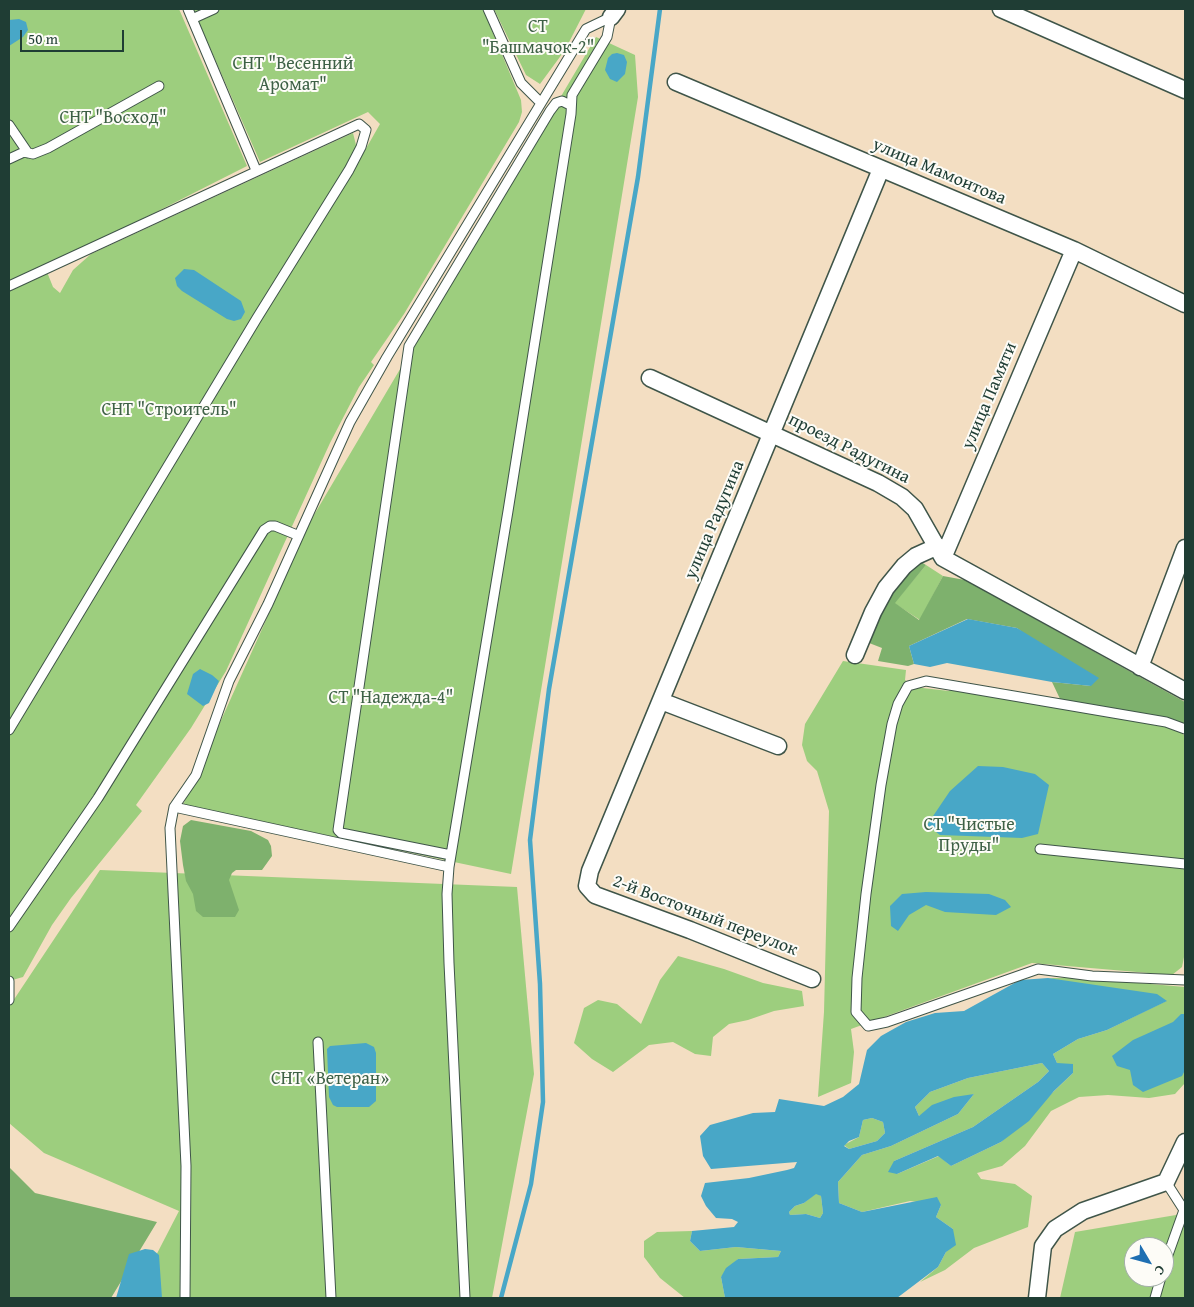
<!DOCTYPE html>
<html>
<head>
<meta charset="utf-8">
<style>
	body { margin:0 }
	#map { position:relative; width:1194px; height:1307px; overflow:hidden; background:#f3dec2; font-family:"Gentium Book Plus",serif }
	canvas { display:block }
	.frame { position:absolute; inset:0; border:10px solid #1f3d34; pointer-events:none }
	.north { position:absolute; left:1124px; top:1237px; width:50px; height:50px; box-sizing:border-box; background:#fdfcf7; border:1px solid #a4b0a9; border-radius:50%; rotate:127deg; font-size:14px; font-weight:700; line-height:20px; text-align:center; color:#1f3d34 }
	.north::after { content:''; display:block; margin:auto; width:18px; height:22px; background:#1f6fb2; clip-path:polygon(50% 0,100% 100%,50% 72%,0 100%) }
	.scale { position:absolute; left:20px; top:30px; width:104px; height:22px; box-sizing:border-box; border:2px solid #1f3d34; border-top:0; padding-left:6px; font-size:15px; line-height:18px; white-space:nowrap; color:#1f3d34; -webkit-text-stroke:4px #fdfcf7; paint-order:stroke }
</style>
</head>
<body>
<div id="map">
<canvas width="1194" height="1307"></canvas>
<div class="frame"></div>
<div class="north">С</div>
<div class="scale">50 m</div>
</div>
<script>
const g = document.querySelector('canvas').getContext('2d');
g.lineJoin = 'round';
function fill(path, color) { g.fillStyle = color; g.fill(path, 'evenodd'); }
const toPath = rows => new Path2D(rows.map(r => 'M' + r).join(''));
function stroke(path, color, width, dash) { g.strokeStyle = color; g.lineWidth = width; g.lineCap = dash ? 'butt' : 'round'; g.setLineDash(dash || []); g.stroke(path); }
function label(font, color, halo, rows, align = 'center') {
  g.font = font + ' "Gentium Book Plus",serif'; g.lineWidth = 4; g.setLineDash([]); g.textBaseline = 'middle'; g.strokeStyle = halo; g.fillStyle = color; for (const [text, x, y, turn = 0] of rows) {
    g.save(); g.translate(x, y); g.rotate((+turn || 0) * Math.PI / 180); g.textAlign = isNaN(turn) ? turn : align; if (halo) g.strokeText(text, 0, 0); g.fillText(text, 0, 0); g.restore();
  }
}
fill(toPath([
	[9,9,179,9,247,166,87,247,9,282],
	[193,9,483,9,521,100,522,112,519,122,404,314,371,362,374,365,359,387,330,443,226,671,191,728,136,805,142,811,71,898,52,925,23,977,9,981,9,290,47,272,53,287,60,293,73,270,91,254,353,133,357,149,364,152,380,124,368,112,260,162],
	[494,9,586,9,565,50,540,84,526,75],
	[596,37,635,55,638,97,511,874,183,805,311,520],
	[926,565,943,576,920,620,894,603],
	[843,661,906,670,905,680,914,687,949,691,950,689,1177,729,1185,736,1185,952,1182,967,1172,975,1032,963,851,1029,854,1052,851,1083,818,1097,824,1012,829,811,817,771,807,761,802,745,805,724],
	[100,870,517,887,534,1074,492,1298,134,1298,179,1211,44,1153,9,1123,9,1007],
	[678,956,724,969,763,983,802,991,804,1006,774,1011,748,1020,729,1024,713,1037,711,1056,695,1054,673,1042,649,1045,613,1072,592,1059,574,1043,584,1008,598,1000,617,1004,641,1024,660,980],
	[1048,978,1082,978,1185,987,1185,1083,1175,1094,1149,1098,1108,1095,1079,1097,1051,1111,1025,1146,1002,1166,977,1173,981,1179,1015,1184,1032,1196,1028,1227,974,1248,945,1270,920,1282,938,1267,946,1252,953,1229,936,1217,941,1205,910,1201,862,1212,839,1203,838,1182,862,1155,891,1146,958,1114,974,1094,919,1116,915,1107,930,1092,968,1078,1042,1063,1049,1071,1038,1082,973,1127,894,1161,897,1174,939,1156,951,1166,1001,1142,1073,1073,1057,1063,1053,1054,1078,1039,1107,1030,1166,1001],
	[872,1118,883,1122,885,1133,877,1141,849,1149,844,1145,859,1137,863,1120],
	[816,1193,821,1196,823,1213,820,1218,806,1214,790,1215,789,1212,795,1206,804,1203],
	[1185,1207,1185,1298,1060,1298,1075,1232,1176,1215],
	[1134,1247,1164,1247,1164,1277,1134,1277],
	[692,1231,690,1241,700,1251,736,1247,781,1251,778,1257,738,1259,721,1277,725,1298,685,1298,660,1278,644,1257,644,1241,657,1232]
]), '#9dce7e');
fill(toPath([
	[921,562,926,565,895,603,919,620,943,576,965,580,1185,702,1185,724,1061,701,1052,682,1091,686,1017,628,967,619,909,646,914,664,908,666,878,661,882,648,864,641,898,580],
	[191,820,251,831,268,840,271,846,272,856,262,870,236,870,232,873,229,880,239,910,235,917,203,917,196,911,193,894,186,881,183,865,180,841,183,826],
	[9,1167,35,1193,157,1222,111,1298,9,1298]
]), '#7eb16d');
fill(toPath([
	[19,19,26,22,28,30,23,37,9,46,9,20],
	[617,53,624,55,627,62,625,74,617,82,610,79,605,70,608,58,612,54],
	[184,269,194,270,241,301,245,312,241,319,234,321,227,319,182,291,177,286,175,278],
	[968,619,1017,628,1099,678,1091,686,1052,682,947,663,930,667,914,664,909,646],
	[200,669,212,675,219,681,209,703,203,706,187,694,193,674],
	[978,766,1003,767,1035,774,1049,785,1038,834,1022,838,940,835,927,825,950,791],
	[926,892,989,894,1005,900,1011,907,996,915,945,912,926,905,909,915,898,931,891,926,890,906,902,894],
	[1048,978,1157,994,1167,1001,1107,1030,1078,1039,1053,1054,1057,1063,1073,1064,1073,1073,1054,1091,1029,1121,1001,1142,951,1166,938,1156,897,1174,888,1172,894,1161,973,1127,1038,1082,1049,1071,1042,1063,968,1078,930,1092,915,1107,919,1116,932,1105,954,1097,974,1094,958,1114,891,1146,862,1155,838,1182,839,1203,862,1212,937,1197,941,1205,936,1217,953,1229,956,1245,946,1252,938,1267,897,1298,725,1298,721,1277,726,1268,738,1259,778,1257,781,1251,736,1247,700,1251,690,1241,692,1231,734,1227,738,1222,732,1219,716,1218,706,1206,701,1196,705,1183,749,1178,787,1170,794,1168,797,1162,711,1169,703,1156,700,1136,710,1125,753,1113,775,1112,779,1099,824,1106,843,1097,859,1084,867,1050,881,1036,906,1022,935,1013,964,1011,1020,980],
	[872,1118,883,1122,885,1133,877,1141,849,1149,844,1146,849,1141,859,1137,863,1120],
	[816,1194,821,1196,823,1213,820,1218,806,1214,790,1215,789,1212,795,1206,804,1203],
	[1181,1014,1185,1014,1185,1070,1182,1076,1143,1092,1133,1085,1130,1070,1117,1066,1112,1056,1133,1040,1173,1022],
	[366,1043,374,1047,376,1053,376,1101,369,1107,337,1107,333,1105,329,1097,327,1049,330,1046],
	[145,1249,153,1250,159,1255,162,1298,116,1298,129,1254]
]), '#48a7c7');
stroke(toPath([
	[501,1298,531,1184,543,1102,540,984,530,840,549,689,638,177,660,9]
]), '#48a7c7', 4.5);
const service = toPath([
	[188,9,256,170],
	[488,9,521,83,541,103],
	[192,19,214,9],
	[9,125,28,153],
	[9,159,24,152,33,154,48,148,159,86],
	[9,286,359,124,366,130,361,147,349,170,257,318,9,730],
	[1185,729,1166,722,926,681,908,686,898,704,892,724,881,785,866,894,857,978,856,1012,868,1026,887,1022,1038,969,1092,976,1185,980],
	[174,807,449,867],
	[1040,849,1185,864],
	[451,855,341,833,338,830,409,346,550,111,556,103,562,101,570,105],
	[9,927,98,798,264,530,270,526,275,526,297,535],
	[9,981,9,1000],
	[318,1042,331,1298],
	[1164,1266,1184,1210,1166,1182],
	[185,1298,186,1166,170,828,174,807,196,775,229,681,268,604,350,422,387,357,586,29,611,17],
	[465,1298,449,963,447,894,449,867,508,511,571,114,572,95,607,37,611,17],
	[1155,1298,1161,1277]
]);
const minor = toPath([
	[1001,9,1185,90],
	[611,17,617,9],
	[676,82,1074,250,1185,304],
	[650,378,878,483,902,497,915,509,943,558,1185,691],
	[943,558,1074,250],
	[855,655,873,612,886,588,904,566,916,556,938,546],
	[1140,667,1185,548],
	[661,701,778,746],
	[812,979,690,930,595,895,587,886,590,871,881,169],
	[1037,1298,1043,1246,1055,1229,1083,1211,1166,1182,1185,1142]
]);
stroke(service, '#3f5549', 11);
stroke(minor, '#3f5549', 19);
stroke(service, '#fff', 9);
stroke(minor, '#fff', 16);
label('18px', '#3e6146', '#fdfcf7', [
	["СТ",538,27],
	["\"Башмачок-2\"",538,48],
	["СНТ \"Весенний",293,64],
	["Аромат\"",293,85],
	["СНТ \"Восход\"",113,118],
	["СНТ \"Строитель\"",169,410],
	["СТ \"Надежда-4\"",391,698],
	["СТ \"Чистые",969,825],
	["Пруды\"",969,846],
	["СНТ «Ветеран»",330,1079]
]);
label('18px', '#1f3d34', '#fdfcf7', [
	["улица Мамонтова",939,172,23],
	["улица Памяти",990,396,-67],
	["проезд Радугина",849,449,27],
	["улица Радугина",715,520,-67],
	["2-й Восточный переулок",705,916,21]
]);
</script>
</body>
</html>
